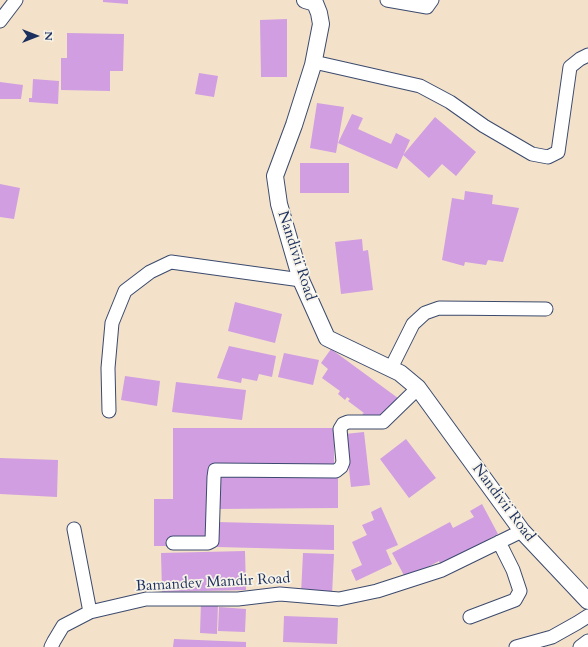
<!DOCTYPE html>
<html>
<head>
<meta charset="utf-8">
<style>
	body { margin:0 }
	#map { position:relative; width:588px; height:647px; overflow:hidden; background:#f3e2c9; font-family:Cardo,serif }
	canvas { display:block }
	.north { position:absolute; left:16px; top:16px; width:40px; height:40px; -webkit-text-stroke:3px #f7f3e8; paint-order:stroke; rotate:90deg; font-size:11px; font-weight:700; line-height:16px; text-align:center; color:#1b2f5e }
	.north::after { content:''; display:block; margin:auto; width:14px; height:18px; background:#1b2f5e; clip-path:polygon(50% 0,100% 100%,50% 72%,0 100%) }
</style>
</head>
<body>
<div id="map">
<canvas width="588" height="647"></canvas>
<div class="north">N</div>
</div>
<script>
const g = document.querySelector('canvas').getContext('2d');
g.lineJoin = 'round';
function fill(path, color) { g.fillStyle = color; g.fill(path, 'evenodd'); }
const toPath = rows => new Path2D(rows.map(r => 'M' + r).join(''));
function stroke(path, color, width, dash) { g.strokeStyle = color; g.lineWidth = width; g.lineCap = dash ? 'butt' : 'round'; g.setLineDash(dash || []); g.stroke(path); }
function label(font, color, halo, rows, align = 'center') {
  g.font = font + ' Cardo,serif'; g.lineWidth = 3.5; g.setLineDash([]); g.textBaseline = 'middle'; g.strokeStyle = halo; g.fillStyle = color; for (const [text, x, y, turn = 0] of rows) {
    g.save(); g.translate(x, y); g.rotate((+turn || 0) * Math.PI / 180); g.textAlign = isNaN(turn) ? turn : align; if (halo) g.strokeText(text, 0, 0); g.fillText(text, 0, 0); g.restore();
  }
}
fill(toPath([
	[103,0,128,0,128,4,103,2],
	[287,19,287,77,261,77,260,20],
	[67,33,124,34,123,71,110,71,110,91,61,90,61,58,67,58],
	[199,73,218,76,214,97,195,94],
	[33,79,59,81,58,104,29,102,29,98,32,98],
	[0,82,23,85,21,99,0,99],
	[317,103,344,107,336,153,310,148],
	[352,114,363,118,358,129,391,144,396,133,410,140,397,169,338,143],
	[435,117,476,152,456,176,442,164,429,178,403,155],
	[300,163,349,163,349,193,300,193],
	[0,184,20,188,14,219,0,217],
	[465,191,493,195,492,204,519,208,503,262,488,260,486,265,465,262,464,266,442,260,452,198,464,200],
	[362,239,363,251,368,250,373,290,341,294,335,242],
	[235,302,282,314,275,343,228,331],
	[229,346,276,356,272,377,259,374,257,381,242,378,241,383,217,378],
	[331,349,402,401,374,423,362,414,364,413,348,401,350,399,347,397,345,400,338,394,340,391,322,378,328,369,321,363],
	[284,353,319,360,313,385,278,377],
	[125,376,160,381,157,406,121,400],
	[176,382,246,390,242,420,172,412],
	[173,428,334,428,334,468,210,468,210,537,168,537,168,546,154,546,154,499,173,499],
	[364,432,370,485,351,487,345,434],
	[406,439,436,478,409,498,380,459],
	[0,458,58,460,57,497,0,494],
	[216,475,338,475,338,508,217,509],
	[482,504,498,534,441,565,439,561,406,579,392,553,450,522,453,528,474,517,470,511],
	[381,507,398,545,386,550,392,564,356,581,351,570,362,565,352,542,367,535,362,525,374,520,371,512],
	[217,522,334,525,334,550,217,547],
	[245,551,246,590,162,592,161,553],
	[303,553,334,554,332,595,301,594],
	[201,602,218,603,217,634,200,633],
	[219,607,246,609,245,632,218,631],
	[284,616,338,618,337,644,283,642],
	[174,639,246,642,246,647,173,647]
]), '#d09ee1');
const minor = toPath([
	[387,0,427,7,432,0],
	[0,21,16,0],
	[314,62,420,86,450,102,484,126,532,154,548,157,558,152,570,67,580,59,588,55],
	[391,368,413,324,425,313,439,308,546,309],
	[109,411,108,368,112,323,125,291,150,272,171,262,301,280],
	[74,529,90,612],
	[173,543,208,543,212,541,214,477,215,470,336,471,341,467,343,462,340,429,343,424,348,422,383,422,418,388],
	[470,617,515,600,520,591,513,570,499,542],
	[51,647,54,641,63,626,90,612,146,599,238,599,280,594,339,599,377,591,442,570,522,531],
	[516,647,552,637,577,623,588,616],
	[580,647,588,641]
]);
const tertiary = toPath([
	[305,0,315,3,319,13,321,24,313,65,294,125,275,176,279,204,301,280,327,338,400,373,418,388,522,531,588,601]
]);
stroke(minor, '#3b4a6e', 15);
stroke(tertiary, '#3b4a6e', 18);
stroke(minor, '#fff', 13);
stroke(tertiary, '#fff', 16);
label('15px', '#1b2f5e', '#f7f3e8', [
	["Nandivii Road",296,256,72],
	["Nandivii Road",503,503,53],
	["Bamandev Mandir Road",213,583,-3]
]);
</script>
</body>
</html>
